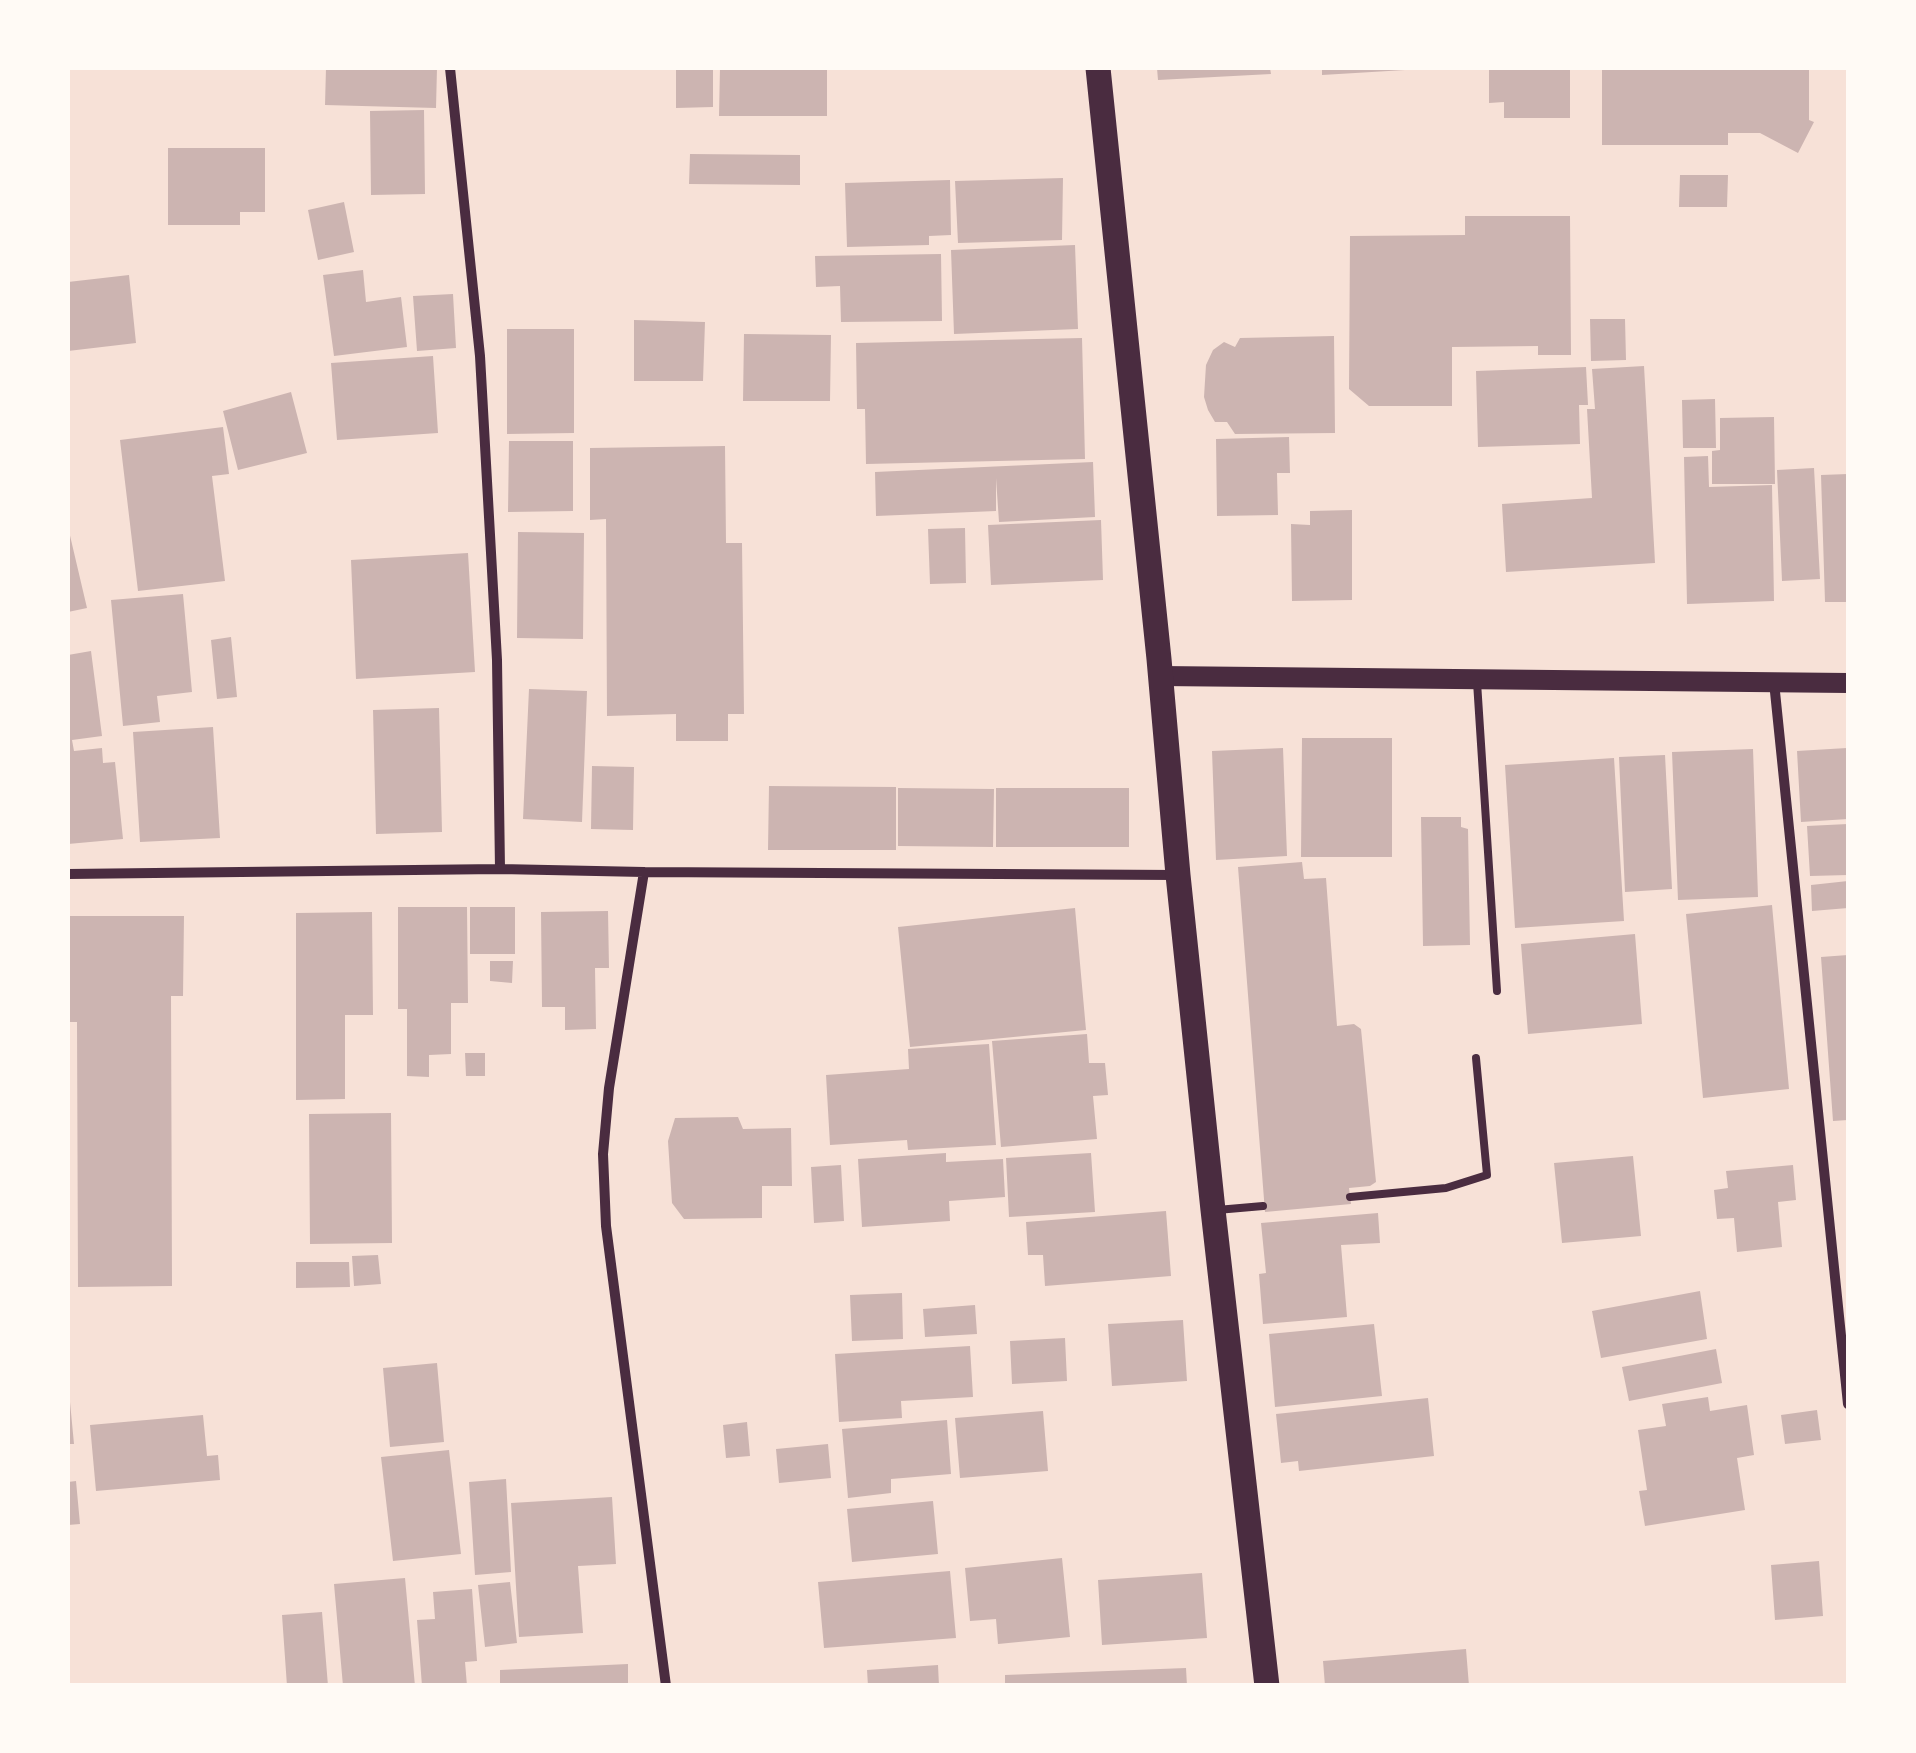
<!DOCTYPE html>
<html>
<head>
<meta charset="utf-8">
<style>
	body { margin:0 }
	#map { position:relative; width:1916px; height:1753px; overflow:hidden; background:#f7e1d7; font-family:"IBM Plex Sans",sans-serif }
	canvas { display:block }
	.frame { position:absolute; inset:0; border:70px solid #fffaf5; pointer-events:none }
</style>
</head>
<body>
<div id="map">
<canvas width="1916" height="1753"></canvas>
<div class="frame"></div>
</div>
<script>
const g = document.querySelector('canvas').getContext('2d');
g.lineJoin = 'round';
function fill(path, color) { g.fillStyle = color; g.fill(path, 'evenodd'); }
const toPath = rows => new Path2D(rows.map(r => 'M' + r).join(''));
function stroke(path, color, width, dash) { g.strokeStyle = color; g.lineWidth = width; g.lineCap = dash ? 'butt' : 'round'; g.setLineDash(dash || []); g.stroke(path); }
fill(toPath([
	[326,68,437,68,436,108,325,105],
	[676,68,713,68,713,107,676,108],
	[720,68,827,68,827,116,719,116],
	[1157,68,1270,68,1271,74,1158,80],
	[1322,68,1404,68,1405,70,1322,75],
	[1489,68,1570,68,1570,118,1504,118,1504,102,1489,103],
	[1602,68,1809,68,1809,120,1814,122,1798,153,1760,133,1728,133,1728,145,1602,145],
	[424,110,425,194,371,195,370,111],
	[168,148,265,148,265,212,240,212,240,225,168,225],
	[690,154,800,155,800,185,689,184],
	[1680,175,1728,175,1727,207,1679,207],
	[1063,178,1062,240,958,243,955,181],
	[950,180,951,235,929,236,929,245,847,247,845,183],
	[344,202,354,252,318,260,308,210],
	[1465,216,1570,216,1571,355,1538,355,1538,346,1452,347,1452,406,1369,406,1349,389,1350,236,1465,235],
	[1075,245,1078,329,954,334,951,250],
	[941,254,942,321,841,322,840,286,816,287,815,256],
	[363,270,366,302,401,297,407,347,334,356,323,275],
	[129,275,136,343,68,351,68,282],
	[453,294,456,348,417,351,413,296],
	[1590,319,1625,319,1626,360,1591,361],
	[634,320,705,322,703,381,634,381],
	[507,329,574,329,574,433,507,434],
	[744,334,831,335,830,401,743,401],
	[1334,336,1335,433,1235,434,1227,422,1215,422,1208,410,1204,397,1206,365,1213,350,1224,342,1235,347,1240,338],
	[1082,338,1085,459,866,464,865,409,857,409,856,343],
	[433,356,438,433,337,440,331,363],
	[1644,366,1655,563,1506,572,1502,504,1592,498,1587,409,1595,409,1592,369],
	[1586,367,1588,405,1579,405,1580,444,1478,447,1476,371],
	[291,392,307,453,238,470,223,411],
	[1715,399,1716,448,1683,448,1682,400],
	[1774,417,1775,484,1712,484,1712,451,1720,450,1720,418],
	[223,427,229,474,212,476,225,581,138,591,120,440],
	[1289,437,1290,473,1277,473,1278,515,1217,516,1216,439],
	[509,441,573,441,573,511,508,512],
	[725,446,726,543,742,543,744,714,728,714,728,741,676,741,676,714,607,716,606,519,590,520,590,448],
	[1708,456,1709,487,1772,485,1774,601,1687,604,1684,457],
	[1093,462,1095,517,999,522,996,478,996,511,876,516,875,472],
	[1814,468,1820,579,1782,581,1777,470],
	[1848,474,1848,602,1825,602,1821,475],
	[1352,510,1352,600,1292,601,1291,524,1310,525,1310,511],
	[1101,520,1103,580,991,585,988,525],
	[68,527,87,608,68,612],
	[965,528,966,583,930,584,928,529],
	[518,532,584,533,583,639,517,638],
	[468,553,475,672,356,679,351,560],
	[183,594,192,692,157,696,160,722,123,726,111,600],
	[231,637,237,697,217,699,211,640],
	[91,651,102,736,72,740,74,751,102,748,103,763,115,762,123,839,68,844,68,655],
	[529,689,587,691,582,822,523,819],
	[439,708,442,832,376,834,373,710],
	[213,727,220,838,140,842,133,732],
	[1302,738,1392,738,1392,857,1301,857],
	[1283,748,1287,856,1216,860,1212,751],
	[1847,748,1848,819,1801,822,1797,751],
	[1753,749,1758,897,1678,900,1672,752],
	[1665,755,1672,889,1625,892,1619,757],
	[1614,758,1624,921,1515,928,1505,765],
	[592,766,634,767,633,830,591,829],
	[769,786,896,787,896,850,768,850],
	[898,788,994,789,993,847,898,846],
	[996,788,1129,788,1129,847,996,847],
	[1421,817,1461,817,1461,827,1468,829,1470,945,1423,946],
	[1848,824,1848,875,1810,876,1807,826],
	[1302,862,1304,879,1326,878,1337,1026,1354,1024,1361,1029,1376,1182,1370,1186,1349,1188,1351,1204,1265,1212,1238,867],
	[1848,881,1848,908,1812,911,1811,885],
	[1772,905,1789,1089,1703,1098,1686,914],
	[398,907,467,907,468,1003,451,1003,451,1054,429,1055,429,1077,407,1076,407,1009,398,1009],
	[470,907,515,907,515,954,470,954],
	[1075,908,1086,1030,910,1047,898,927],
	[608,911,609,968,595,968,596,1029,565,1030,565,1007,542,1007,541,912],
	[372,912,373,1015,345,1015,345,1099,296,1100,296,913],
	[68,916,184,916,183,996,171,996,172,1286,78,1287,77,1022,68,1022],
	[1635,934,1642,1024,1528,1034,1521,944],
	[1848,955,1848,1120,1833,1121,1821,957],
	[490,961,513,961,512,983,490,981],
	[1087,1034,1089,1063,1105,1063,1108,1095,1093,1096,1097,1139,1001,1147,992,1041],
	[989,1044,996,1145,908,1150,907,1140,830,1145,826,1075,909,1069,908,1049],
	[465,1053,485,1053,485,1076,466,1076],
	[391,1113,392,1243,310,1244,309,1114],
	[738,1117,743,1129,791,1128,792,1186,762,1186,762,1218,684,1219,672,1203,668,1141,675,1118],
	[946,1153,946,1162,1003,1159,1005,1197,949,1201,950,1221,862,1227,858,1159],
	[1091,1153,1095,1212,1009,1217,1006,1158],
	[1633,1156,1641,1236,1562,1243,1554,1163],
	[841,1165,844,1221,814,1223,811,1167],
	[1793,1165,1796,1200,1778,1202,1782,1247,1737,1252,1734,1218,1717,1219,1714,1190,1728,1188,1726,1171],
	[1166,1211,1171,1276,1045,1286,1043,1255,1028,1255,1026,1222],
	[1378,1213,1380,1243,1341,1245,1347,1317,1263,1324,1259,1274,1266,1273,1261,1223],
	[378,1255,381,1284,354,1286,352,1256],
	[296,1262,349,1262,350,1287,296,1288],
	[1700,1291,1707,1339,1601,1358,1592,1311],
	[902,1293,903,1339,852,1341,850,1295],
	[975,1305,977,1334,925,1337,923,1309],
	[1183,1320,1187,1381,1112,1386,1108,1324],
	[1374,1324,1382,1396,1275,1407,1269,1334],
	[1065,1338,1067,1381,1012,1384,1010,1341],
	[970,1346,973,1397,901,1401,902,1418,839,1422,835,1354],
	[1716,1349,1722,1383,1629,1401,1622,1367],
	[437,1363,444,1442,390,1447,383,1368],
	[1708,1397,1710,1411,1747,1405,1754,1455,1737,1458,1745,1510,1645,1526,1639,1491,1647,1490,1638,1430,1666,1426,1662,1404],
	[1428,1398,1434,1456,1299,1471,1298,1461,1281,1463,1276,1414],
	[70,1402,74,1444,68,1444,68,1403],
	[1817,1410,1821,1440,1785,1444,1781,1415],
	[1043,1411,1048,1471,960,1478,955,1418],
	[203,1415,207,1456,218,1455,220,1480,96,1491,90,1425],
	[947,1420,951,1474,891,1479,891,1493,848,1498,842,1429],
	[747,1422,750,1456,726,1458,723,1425],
	[828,1444,831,1478,779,1483,776,1449],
	[449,1450,461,1554,393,1561,381,1457],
	[506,1479,511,1572,475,1575,469,1482],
	[76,1481,80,1524,68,1525,68,1482],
	[612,1497,616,1564,578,1566,583,1633,519,1637,511,1503],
	[933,1501,938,1554,852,1562,847,1509],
	[1062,1558,1070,1637,998,1644,996,1619,970,1621,965,1568],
	[1819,1561,1823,1616,1775,1620,1771,1565],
	[950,1571,956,1638,824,1648,818,1582],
	[1202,1573,1207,1638,1102,1645,1098,1580],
	[405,1578,415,1686,343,1686,334,1584],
	[510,1582,517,1643,485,1647,478,1585],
	[472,1589,477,1661,465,1662,467,1686,422,1686,417,1620,435,1619,433,1592],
	[322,1612,328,1686,287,1686,282,1615],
	[1466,1649,1469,1686,1325,1686,1323,1661],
	[628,1664,628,1686,500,1686,500,1670],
	[938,1665,939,1686,868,1686,867,1670],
	[1186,1668,1187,1686,1005,1686,1005,1675]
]), '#ccb4b1');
stroke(toPath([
	[1477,682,1497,991],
	[1350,1197,1446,1188,1487,1175,1476,1058],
	[1217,1210,1263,1206]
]), '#4a2c40', 8);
stroke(toPath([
	[450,68,480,356,497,660,500,869],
	[1774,682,1848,1404],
	[644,872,609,1088,603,1154,606,1226,666,1686],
	[68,874,500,869,644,872,1177,875]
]), '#4a2c40', 10);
stroke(toPath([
	[1160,676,1848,683]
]), '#4a2c40', 20);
stroke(toPath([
	[1098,68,1159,659,1178,875,1213,1210,1267,1686]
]), '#4a2c40', 25);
</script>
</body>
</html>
